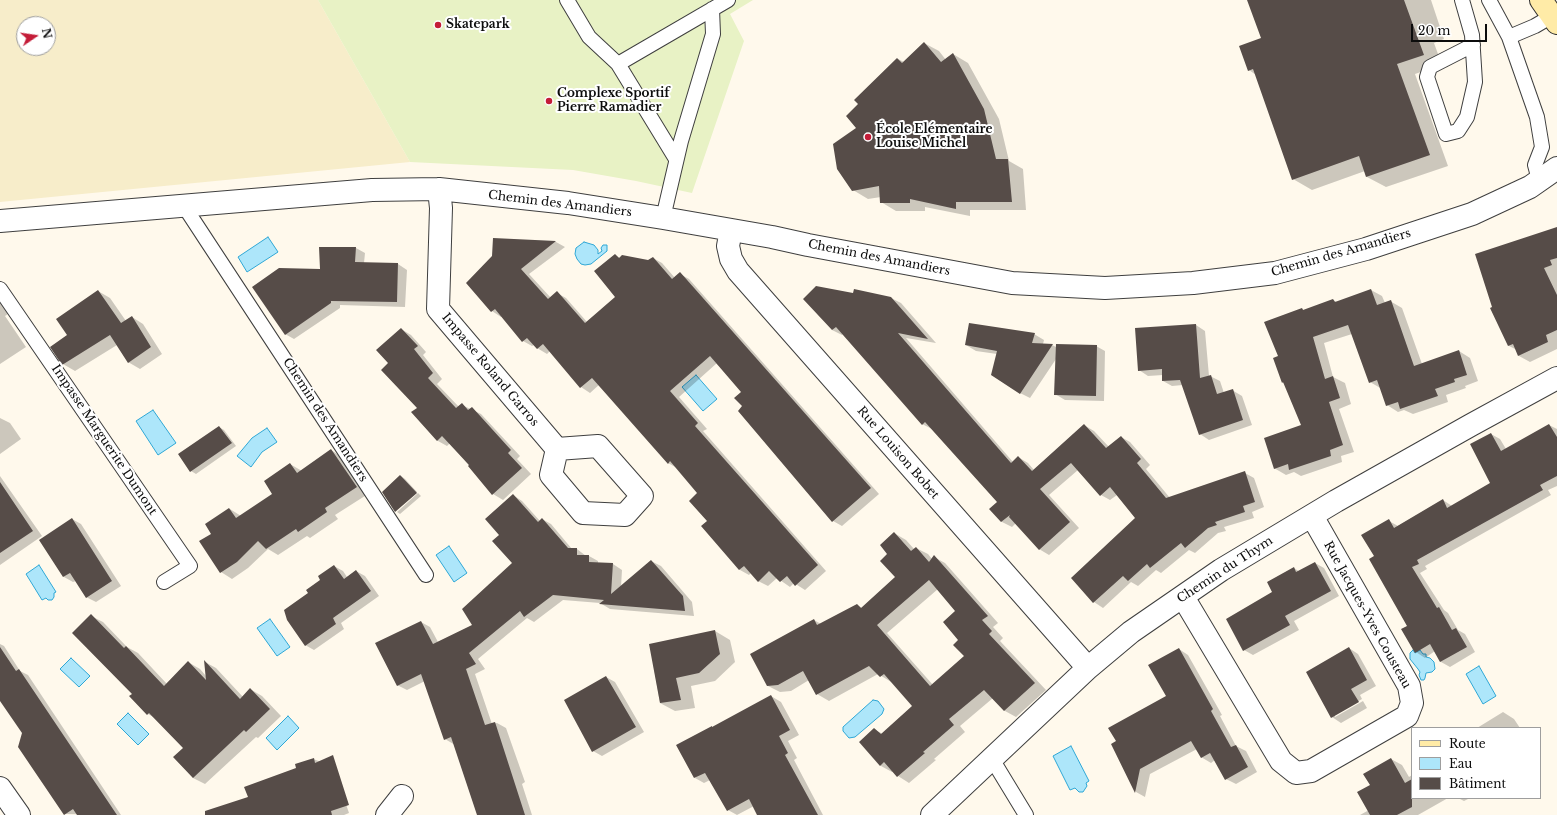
<!DOCTYPE html>
<html>
<head>
<meta charset="utf-8">
<style>
	body { margin:0 }
	#map { position:relative; width:1557px; height:815px; overflow:hidden; background:#fff9ec; font-family:"Libre Baskerville",serif }
	canvas { display:block }
	.legend { position:absolute; left:1411px; top:727px; width:130px; height:72px; box-sizing:border-box; background:#fff; border:1px solid #9e9e9e; margin:0; padding:5px 7px; list-style:none; font-size:12px; color:#0c0c0c }
	.legend li { display:flex; align-items:center; gap:8px; height:20px }
	.legend b { width:20px; border:1px solid #9e9e9e }
	.north { position:absolute; left:16px; top:16px; width:40px; height:40px; box-sizing:border-box; background:#fff; border:1px solid #9e9e9e; border-radius:50%; rotate:77deg; font-size:11px; font-weight:700; line-height:16px; text-align:center; color:#0c0c0c }
	.north::after { content:''; display:block; margin:auto; width:14px; height:18px; background:#c41c38; clip-path:polygon(50% 0,100% 100%,50% 72%,0 100%) }
	.scale { position:absolute; left:1411px; top:24px; width:76px; height:18px; box-sizing:border-box; border:2px solid #0c0c0c; border-top:0; padding-left:5px; font-size:12px; line-height:14px; white-space:nowrap; color:#0c0c0c; -webkit-text-stroke:3px #fff; paint-order:stroke }
</style>
</head>
<body>
<div id="map">
<canvas width="1557" height="815"></canvas>
<ul class="legend">
<li><b style="height:5px;background:#ffeba7"></b>Route</li>
<li><b style="height:11px;background:#ade6fa"></b>Eau</li>
<li><b style="height:11px;background:#564c48"></b>Bâtiment</li>
</ul>
<div class="north">N</div>
<div class="scale">20 m</div>
</div>
<script>
const g = document.querySelector('canvas').getContext('2d');
g.lineJoin = 'round';
function fill(path, color) { g.fillStyle = color; g.fill(path, 'evenodd'); }
const toPath = rows => new Path2D(rows.map(r => 'M' + r).join(''));
function stroke(path, color, width, dash) { g.strokeStyle = color; g.lineWidth = width; g.lineCap = dash ? 'butt' : 'round'; g.setLineDash(dash || []); g.stroke(path); }
function label(font, color, halo, rows, align = 'center') {
  g.font = font + ' "Libre Baskerville",serif'; g.lineWidth = 4; g.setLineDash([]); g.textBaseline = 'middle'; g.strokeStyle = halo; g.fillStyle = color; for (const [text, x, y, turn = 0] of rows) {
    g.save(); g.translate(x, y); g.rotate((+turn || 0) * Math.PI / 180); g.textAlign = isNaN(turn) ? turn : align; if (halo) g.strokeText(text, 0, 0); g.fillText(text, 0, 0); g.restore();
  }
}
fill(toPath([
	[0,0,318,0,410,162,0,202],
	[24,24,48,24,48,48,24,48]
]), '#f7edca');
fill(toPath([
	[318,0,753,0,730,14,744,41,692,193,636,181,573,170,410,162]
]), '#e8f2c5');
const water = toPath([
	[268,237,278,252,247,272,238,257,268,237],
	[584,242,594,245,598,250,598,254,602,251,601,248,603,245,607,245,607,251,591,264,585,265,581,264,577,259,575,254,576,248,584,242],
	[696,375,717,399,703,411,682,387,696,375],
	[153,410,176,443,158,455,136,421,153,410],
	[267,428,277,442,262,452,251,467,237,456,252,438,267,428],
	[449,546,467,573,454,582,436,555,449,546],
	[39,565,56,592,54,593,54,597,52,600,48,600,46,598,42,600,26,574,39,565],
	[270,619,290,647,277,656,257,628,270,619],
	[1413,650,1415,653,1420,650,1423,654,1426,654,1426,657,1430,658,1434,662,1435,669,1432,672,1426,673,1425,678,1424,680,1421,680,1419,675,1420,672,1418,669,1410,659,1410,653,1413,650],
	[71,658,90,676,79,687,60,669,71,658],
	[1479,666,1496,696,1483,704,1466,674,1479,666],
	[873,700,878,701,884,709,882,714,855,737,849,738,843,731,843,727,873,700],
	[128,713,149,734,138,745,117,724,128,713],
	[288,716,299,728,277,750,266,738,288,716],
	[1071,746,1089,781,1086,783,1087,786,1083,792,1079,792,1075,788,1070,790,1053,756,1071,746]
]);
fill(water, '#ade6fa');
stroke(water, '#2fa7d5', 1);
fill(toPath([
	[1248,0,1431,0,1444,39,1434,43,1442,65,1415,74,1448,166,1386,187,1367,177,1365,171,1312,190,1293,179,1256,75,1249,70,1262,39],
	[924,43,939,51,946,60,953,54,968,63,999,119,1009,161,1023,169,1026,210,970,210,970,216,925,207,925,211,896,211,881,202,881,197,868,199,853,190,860,104,898,59,904,62],
	[1557,228,1557,349,1530,362,1519,356,1517,350,1509,346,1491,309],
	[494,239,556,242,565,247,529,274,551,298,557,293,566,298,587,322,617,297,615,255,620,258,649,261,653,258,662,263,675,278,680,274,689,279,879,494,842,526,833,521,743,406,742,392,717,363,679,397,707,429,703,431,826,571,805,590,794,583,790,587,777,578,768,586,758,581,751,573,749,575,740,570,703,526,708,521,698,493,677,468,668,463,600,384,590,393,581,387,550,351,547,354,537,348,534,345,532,346,523,341,502,316,501,317,492,311],
	[356,248,365,253,364,263,398,264,407,270,405,307,340,305,340,308,294,339,285,334,321,270],
	[1371,290,1382,296,1385,303,1390,301,1402,308,1422,364,1459,351,1470,358,1478,381,1465,386,1466,388,1446,395,1448,402,1413,414,1404,410,1398,412,1387,405,1382,389,1370,382,1352,334,1324,343,1333,377,1345,383,1351,404,1339,409,1354,452,1341,456,1342,462,1301,476,1294,472,1286,475,1274,468,1302,426,1285,384,1282,382,1279,357,1302,309,1305,311,1333,300,1337,302],
	[98,291,110,298,126,321,132,317,143,324,162,354,140,369,128,362,117,345,75,371,63,364,69,336],
	[854,294,891,298,901,303,936,343,906,338,1013,462,1018,457,1028,463,1034,470,1084,425,1094,431,1109,447,1121,437,1130,442,1150,465,1146,469,1170,498,1245,473,1254,478,1264,507,1252,512,1254,518,1224,527,1226,531,1218,533,1195,553,1189,550,1161,573,1156,570,1138,586,1131,582,1103,608,1094,602,1072,578,1136,518,1117,495,1110,500,1101,495,1078,470,1049,495,1079,528,1049,555,1039,549,1016,523,1012,527,1002,522,991,509,999,502,932,429,922,424,844,333,842,335,832,330],
	[0,301,8,314,5,316,26,347,0,364],
	[1196,325,1205,331,1209,376,1210,376,1220,381,1224,393,1232,390,1242,396,1252,425,1209,440,1200,434,1183,385,1172,386,1163,381,1163,375,1148,376,1139,370],
	[401,329,411,335,426,352,423,355,442,379,437,384,459,407,462,405,481,414,520,456,517,459,531,474,503,500,493,494,450,443,447,446,438,441,413,412,418,408,389,363],
	[1034,334,1044,340,1043,344,1052,345,1056,347,1096,346,1105,351,1104,401,1065,400,1055,394,1056,359,1030,398,1020,393,997,354,976,351,966,345],
	[0,418,10,423,21,439,0,454],
	[1549,425,1557,429,1557,486,1548,490,1551,495,1425,566,1427,569,1420,573,1444,610,1448,613,1458,630,1465,634,1475,652,1450,667,1441,662,1435,651,1425,658,1416,652,1409,626,1375,557,1389,521,1398,526,1443,500,1452,506,1492,483,1491,434,1500,439,1506,449],
	[219,427,224,430,236,446,196,474,191,471],
	[331,450,342,457,368,494,335,515,338,519,310,538,307,536,278,555,268,549,248,568,232,579,221,572,212,534,230,509,241,516,274,494,290,464,302,471],
	[0,476,42,536,0,565],
	[401,476,405,479,417,492,396,510,396,512,396,511],
	[418,493,421,496,400,514,397,512],
	[513,495,522,501,540,521,542,519,551,524,572,549,577,549,586,556,589,556,598,561,598,564,613,564,622,570,621,587,651,561,661,566,692,602,694,616,610,609,600,603,563,600,534,622,527,618,478,659,485,669,475,674,492,724,497,723,506,728,525,782,522,784,532,815,478,815,455,745,445,739,425,681,407,690,397,685,421,622,430,627,438,642,473,625,514,564,501,535],
	[72,519,81,524,121,586,96,602,86,597,76,581,73,582,64,577,41,540],
	[894,533,906,540,914,549,916,548,928,554,932,559,934,557,945,563,998,623,993,627,1003,638,1000,641,1046,690,1016,717,1005,711,993,698,960,726,965,732,934,759,936,760,909,783,898,776,893,771,892,772,881,766,860,742,875,730,883,734,913,706,893,683,878,674,829,701,817,694,809,680,791,691,780,692,768,686,814,620,821,624,857,605,862,608,896,577,889,554],
	[938,589,957,611,960,640,965,656,933,685,887,633],
	[1315,563,1324,568,1339,596,1294,621,1299,630,1253,655,1244,650,1274,593,1294,568,1300,572],
	[334,566,343,571,347,577,356,571,365,576,379,596,341,623,344,629,314,650,305,645,310,593],
	[91,616,103,622,127,647,138,653,167,684,188,662,200,669,206,676,205,662,216,668,243,697,250,689,262,696,281,716,258,738,256,737,205,784,193,778,174,757,184,748,157,719,148,714,131,696,133,694],
	[715,631,730,640,735,662,715,681,691,686,695,708,675,711,660,703,650,645],
	[0,644,4,646,20,671,28,675,121,815,65,814,23,733,0,699],
	[1349,648,1358,654,1376,686,1360,695,1362,699,1335,715,1335,717,1363,701,1367,708,1341,723,1332,717],
	[1179,649,1188,655,1222,715,1220,716,1236,746,1246,751,1257,772,1236,784,1226,779,1215,760,1211,763,1201,757,1197,749,1150,774,1145,797,1136,792,1112,744,1117,742,1167,696],
	[606,677,615,682,644,732,602,756,593,751],
	[771,696,781,702,799,735,788,741,797,758,794,760,823,815,758,815,754,806,737,815,728,810,710,780,704,783,695,778],
	[1503,712,1514,719,1520,728,1477,728],
	[313,759,333,766,349,813,344,815,218,815],
	[1391,759,1402,765,1409,777,1412,775,1412,798,1448,798,1418,815,1360,815,1369,810,1371,785,1364,774],
	[1458,798,1470,798,1464,801]
]), '#0003');
fill(toPath([
	[1247,0,1404,0,1424,55,1397,64,1430,155,1366,177,1359,156,1292,180,1253,69,1248,71,1239,46,1261,38],
	[924,42,941,62,953,53,984,109,996,159,1008,159,1012,202,956,202,956,209,910,199,910,203,880,203,879,186,852,191,837,169,833,144,856,128,846,116,858,104,854,100,897,58,902,63],
	[1557,227,1557,258,1550,260,1552,265,1544,268,1557,295,1557,330,1546,335,1548,342,1518,356,1513,344,1508,346,1490,308,1492,307,1475,254],
	[493,238,556,241,521,269,548,299,557,291,585,323,615,297,594,271,615,254,619,258,622,255,648,260,653,257,672,279,680,272,871,488,832,522,738,411,742,406,734,398,741,392,710,356,670,391,698,423,695,426,818,565,795,586,787,576,780,582,769,571,758,582,744,566,739,570,701,526,707,521,689,501,697,493,670,461,668,464,592,378,580,388,543,344,537,349,527,338,522,342,495,309,491,312,466,283,492,256],
	[319,247,356,247,355,262,398,263,397,302,331,301,331,303,285,335,252,287,279,268,320,269],
	[816,286,853,293,854,289,891,297,928,339,898,333,1011,463,1018,456,1032,471,1084,424,1106,448,1121,436,1141,459,1137,463,1166,498,1245,471,1255,502,1243,506,1245,512,1215,522,1217,525,1208,528,1185,548,1181,543,1150,568,1147,564,1128,581,1123,576,1093,603,1071,578,1135,518,1110,487,1100,496,1071,463,1040,489,1070,522,1039,550,1009,517,1010,515,1001,522,989,509,997,502,925,422,922,425,836,327,832,330,803,299],
	[1371,289,1377,305,1391,300,1414,366,1459,350,1467,375,1454,379,1455,382,1435,389,1438,396,1400,409,1398,402,1386,406,1377,380,1369,383,1348,325,1313,337,1325,379,1333,376,1340,398,1329,402,1343,445,1330,450,1331,456,1289,470,1288,464,1274,469,1264,438,1301,425,1283,382,1282,383,1273,358,1278,356,1264,322,1302,308,1303,310,1333,299,1335,302],
	[98,290,121,323,132,316,151,347,128,363,110,335,62,365,50,347,67,335,56,319],
	[969,323,1035,333,1032,343,1053,344,1020,394,991,375,997,351,965,345],
	[1196,324,1200,378,1211,375,1217,394,1233,389,1243,420,1199,435,1180,380,1162,381,1162,369,1138,371,1135,328],
	[401,328,418,346,414,349,433,373,428,378,456,408,462,403,468,410,472,407,511,450,508,453,522,468,492,495,468,466,469,465,442,436,437,441,411,412,417,408,381,370,388,363,376,350],
	[1056,344,1097,345,1096,396,1054,395],
	[1549,424,1557,437,1557,476,1540,485,1543,490,1417,560,1419,564,1412,567,1437,608,1439,607,1452,630,1456,628,1467,647,1440,662,1430,644,1415,653,1401,629,1407,626,1369,559,1374,556,1361,535,1389,519,1394,528,1443,499,1447,508,1490,483,1470,444,1491,433,1501,451],
	[219,426,232,443,190,472,178,454],
	[331,449,357,487,325,508,327,512,298,532,296,529,266,549,258,541,237,562,220,573,199,541,211,534,205,524,229,508,236,518,272,494,264,481,290,463,297,473],
	[400,475,417,493,395,512,382,492],
	[0,482,33,531,0,553],
	[513,494,538,522,542,518,568,548,577,548,577,555,589,555,589,562,613,563,611,594,651,560,683,596,685,611,599,604,604,600,553,595,524,617,520,611,469,653,476,664,466,669,485,725,495,722,525,815,477,815,451,737,444,740,421,674,397,686,375,643,421,621,433,644,472,625,462,609,512,563,492,541,499,535,485,519],
	[72,518,112,581,86,598,70,573,63,577,39,540],
	[894,532,911,551,916,547,929,562,934,555,988,616,982,620,992,631,989,634,1035,683,1004,711,984,690,949,719,954,725,923,752,925,753,897,777,884,762,880,766,859,742,874,728,881,734,912,706,884,674,880,677,869,666,816,695,803,671,778,685,767,686,750,654,814,619,817,625,857,604,861,608,895,577,880,561,887,554,880,545],
	[929,580,955,611,943,622,958,640,953,645,964,656,930,686,877,625],
	[1315,562,1331,591,1285,616,1290,625,1243,651,1226,619,1272,592,1267,582,1294,567,1296,572],
	[334,565,344,579,356,570,371,591,333,618,336,624,305,646,287,620,284,610,308,593,306,590,320,580,318,576],
	[91,614,124,648,126,646,164,686,188,661,206,680,204,660,240,699,250,688,270,709,246,732,244,730,193,778,173,757,183,748,149,713,147,715,129,696,132,694,72,633],
	[715,630,720,654,699,673,676,678,681,700,660,703,649,644],
	[0,647,16,671,19,669,117,815,77,815,73,809,64,815,18,747,22,733,0,701],
	[1349,647,1367,680,1351,689,1359,702,1331,718,1306,672],
	[1179,648,1213,709,1211,711,1231,747,1236,745,1248,767,1225,780,1210,753,1201,758,1191,741,1140,769,1135,793,1111,744,1116,741,1108,728,1166,696,1148,665],
	[606,676,636,727,592,752,564,700],
	[771,695,790,730,779,736,788,753,785,755,818,815,757,815,749,799,727,811,705,773,694,778,676,745,712,726,712,727],
	[333,755,349,805,331,811,332,815,205,815,205,811,248,797,244,787,296,768,295,764,314,758,315,763],
	[1391,758,1405,783,1412,779,1412,807,1397,815,1370,815,1357,792,1370,785,1363,774]
]), '#564c48');
const lane = toPath([
	[567,0,589,37,618,64,676,159],
	[1462,0,1472,35,1475,82,1467,117,1458,131,1446,134,1427,77,1430,67,1473,45],
	[1489,0,1509,37,1537,117,1542,147,1535,165,1539,180],
	[1509,37,1535,26,1552,16],
	[618,64,728,0],
	[184,206,426,575],
	[663,218,681,141,713,34,712,9],
	[0,289,190,566,164,582],
	[992,759,1026,815]
]);
const street = toPath([
	[439,189,441,208,438,309,557,449,598,446,642,496,625,515,583,513,551,475,557,449],
	[0,221,372,190,439,189,568,203,663,218,772,237,808,245,1012,283,1105,288,1193,283,1275,273,1366,249,1472,214,1530,187,1557,168],
	[731,230,728,246,731,259,738,271,1088,668],
	[1183,597,1281,761,1296,773,1311,771,1407,716,1412,703,1409,686,1312,516],
	[0,788,19,815],
	[387,815,402,796],
	[932,815,1088,668,1131,632,1221,570,1336,501,1471,425,1557,378]
]);
const secondary = toPath([
	[1541,0,1557,23]
]);
stroke(lane, '#3f3f3f', 16);
stroke(street, '#3f3f3f', 24);
stroke(secondary, '#2e2e2e', 24);
stroke(lane, '#fff', 14);
stroke(street, '#fff', 22);
stroke(secondary, '#ffeba7', 22);
for (const [x, y, r, color] of [
	[438,25,4,"#c41c38"],
	[549,101,4,"#c41c38"],
	[868,137,4,"#c41c38"]
]) { const dot = new Path2D(); dot.arc(x, y, r, 0, 2 * Math.PI); g.fillStyle = color; g.fill(dot); stroke(dot, '#fff', 1.5); }
label('bold 12px', '#0c0c0c', '#fff', [
	["Skatepark",446,25],
	["Complexe Sportif",557,94],
	["Pierre Ramadier",557,108],
	["École Elémentaire",876,130],
	["Louise Michel",876,144]
], 'left');
label('12px', '#0c0c0c', '#fff', [
	["Chemin des Amandiers",560,204,7],
	["Chemin des Amandiers",1341,253,-16],
	["Chemin des Amandiers",879,258,11],
	["Impasse Roland Garros",490,370,50],
	["Chemin des Amandiers",325,420,57],
	["Impasse Marguerite Dumont",104,440,56],
	["Rue Louison Bobet",898,453,49],
	["Chemin du Thym",1225,570,-33],
	["Rue Jacques-Yves Cousteau",1367,615,61]
]);
</script>
</body>
</html>
